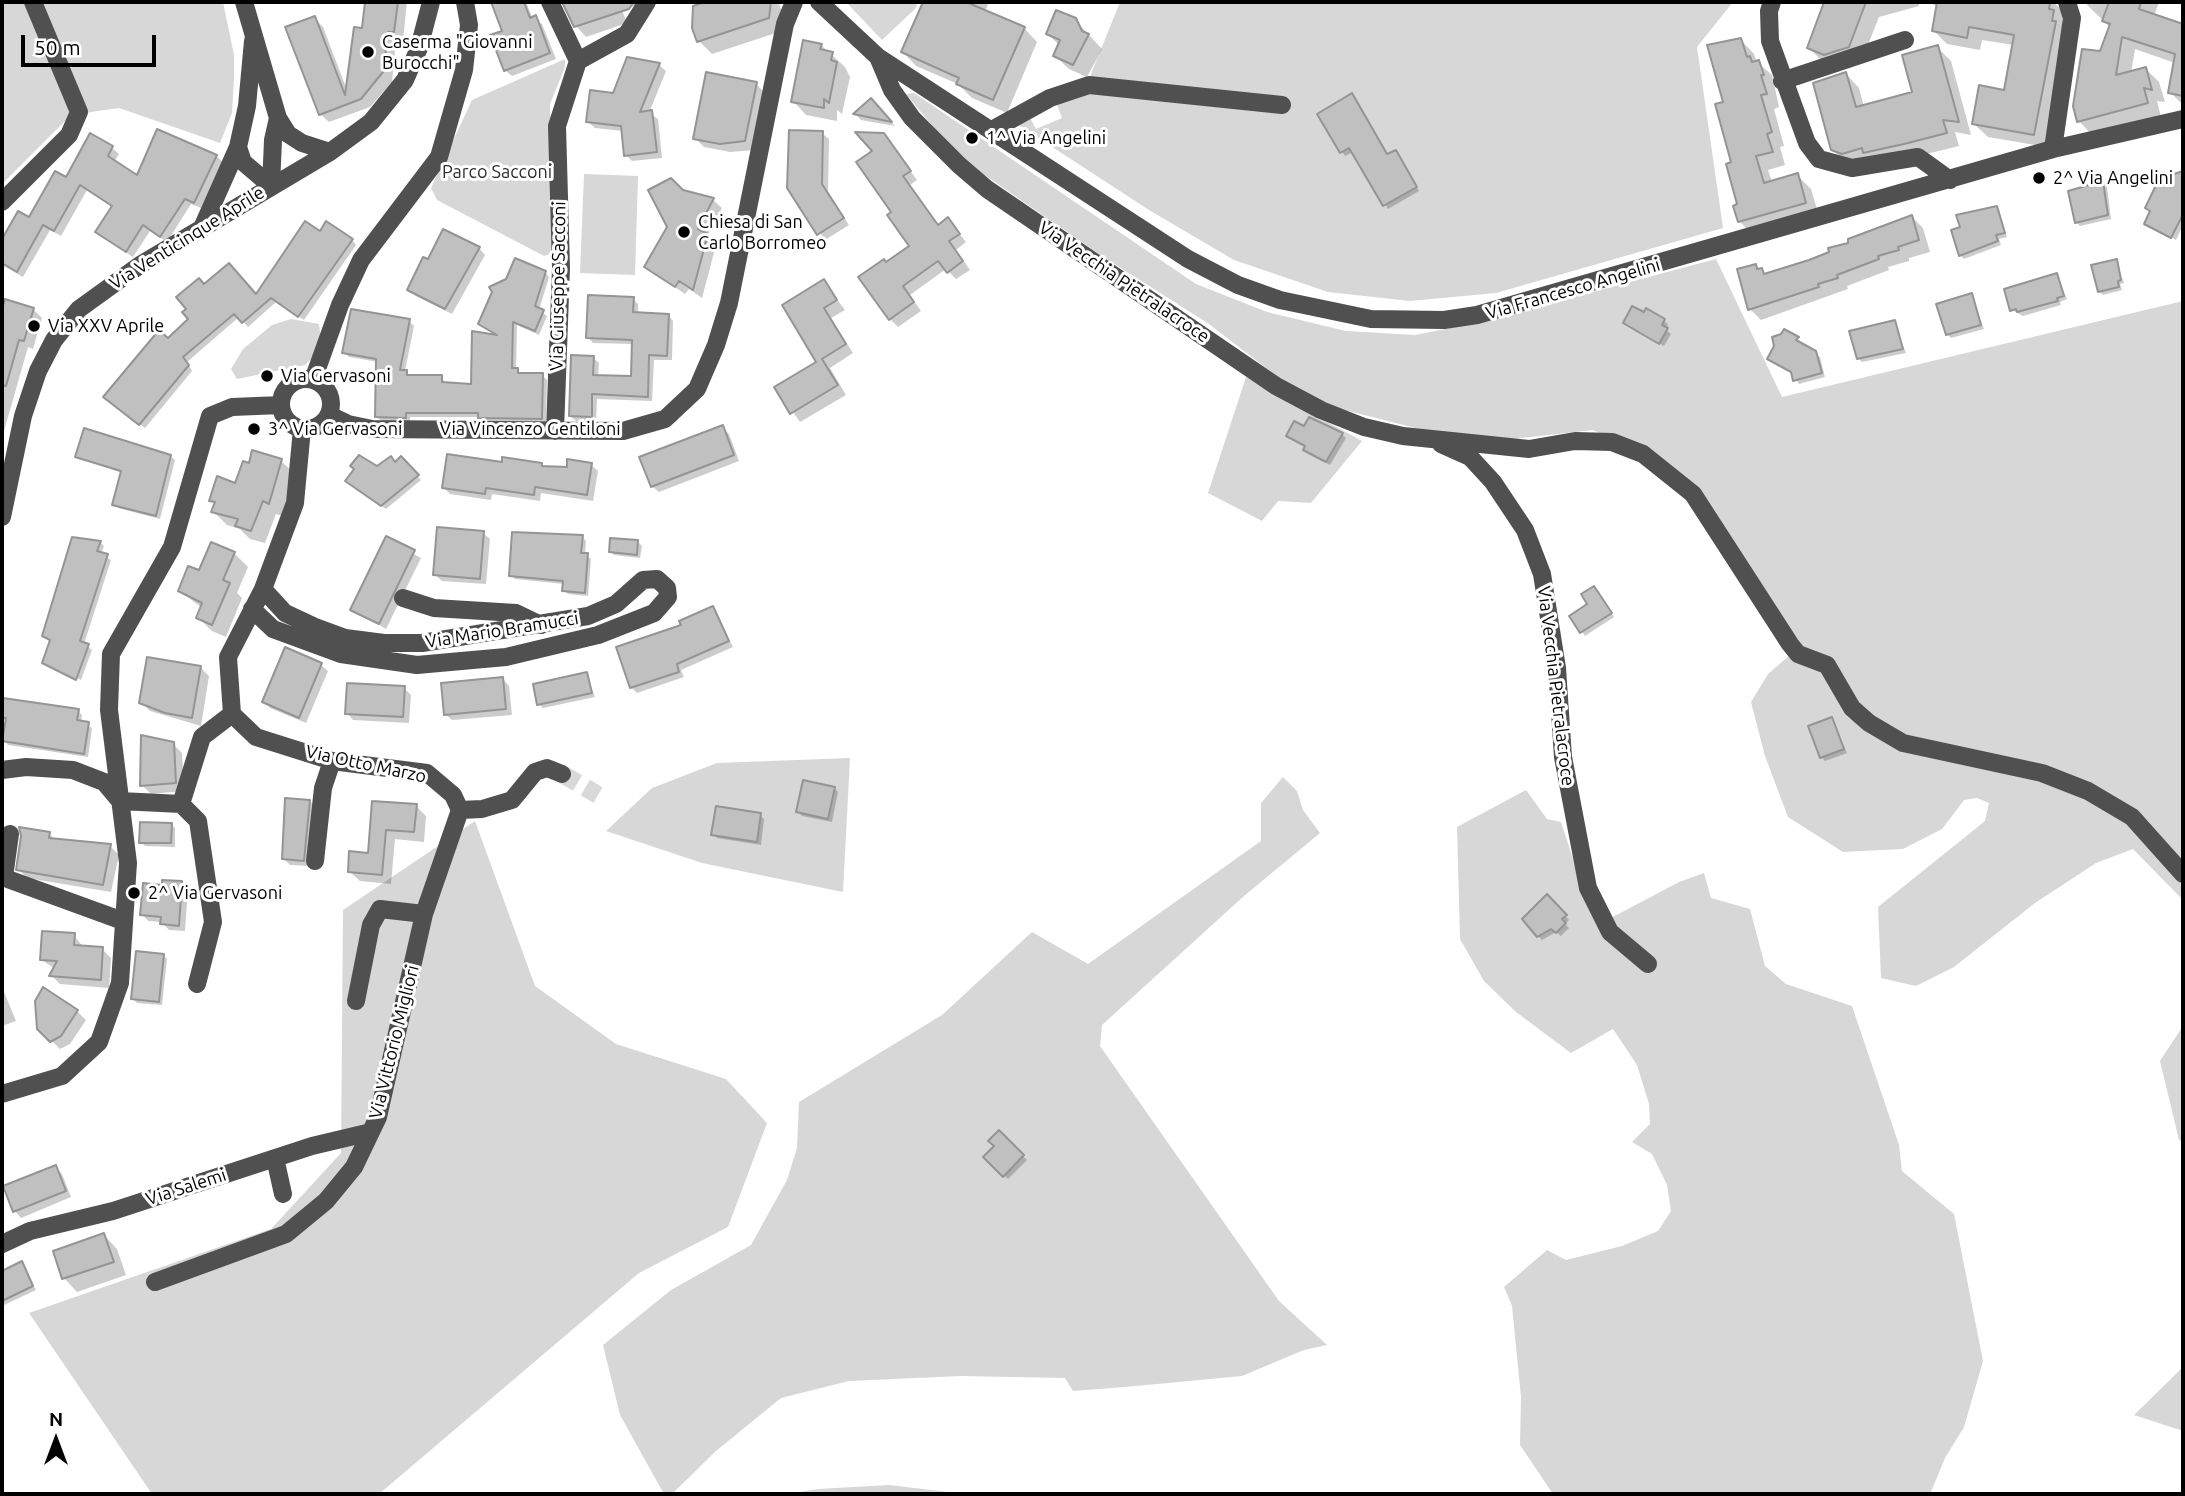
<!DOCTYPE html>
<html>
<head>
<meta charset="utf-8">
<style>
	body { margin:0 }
	#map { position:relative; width:2185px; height:1496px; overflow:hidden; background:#fff; font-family:Ubuntu,sans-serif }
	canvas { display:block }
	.frame { position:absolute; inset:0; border:4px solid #000; pointer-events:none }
	.north { position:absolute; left:21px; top:1405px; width:70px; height:70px; -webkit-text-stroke:5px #fff; paint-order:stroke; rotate:0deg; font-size:19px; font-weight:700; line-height:28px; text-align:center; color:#000 }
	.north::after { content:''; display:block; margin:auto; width:24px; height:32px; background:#000; clip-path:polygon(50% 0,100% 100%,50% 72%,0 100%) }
	.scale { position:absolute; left:21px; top:35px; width:135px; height:32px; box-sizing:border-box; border:4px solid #000; border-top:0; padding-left:9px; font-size:21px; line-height:24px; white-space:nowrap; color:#000; -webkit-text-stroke:5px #fff; paint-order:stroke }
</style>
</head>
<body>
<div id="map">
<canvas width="2185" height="1496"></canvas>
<div class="frame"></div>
<div class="north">N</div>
<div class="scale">50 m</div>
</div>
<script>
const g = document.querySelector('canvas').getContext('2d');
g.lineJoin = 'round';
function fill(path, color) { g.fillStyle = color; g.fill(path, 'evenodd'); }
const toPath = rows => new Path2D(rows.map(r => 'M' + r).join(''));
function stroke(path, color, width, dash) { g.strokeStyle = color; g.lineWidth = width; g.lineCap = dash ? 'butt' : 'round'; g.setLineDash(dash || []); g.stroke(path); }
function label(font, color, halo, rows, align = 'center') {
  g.font = font + ' Ubuntu,sans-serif'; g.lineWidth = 6; g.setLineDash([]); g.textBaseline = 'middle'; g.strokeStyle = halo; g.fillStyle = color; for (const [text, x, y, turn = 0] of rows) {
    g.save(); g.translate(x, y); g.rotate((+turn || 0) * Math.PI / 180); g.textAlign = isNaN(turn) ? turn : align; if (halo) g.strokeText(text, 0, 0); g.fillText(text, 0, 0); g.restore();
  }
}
fill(toPath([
	[2,2,223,2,234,55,234,79,232,113,220,143,119,108,91,112,67,119,2,184],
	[846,2,917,2,916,8,882,40],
	[1120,2,1733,2,1697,47,1723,228,1496,293,1410,301,1328,292,1234,260,1149,210,1017,124,1030,118,1036,129,1062,118,1056,102,1092,90,1091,74],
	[565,59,565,67,550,104,552,253,544,256,437,200,431,188,472,100],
	[914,93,1196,284,1267,312,1346,331,1415,335,1476,323,1716,259,1782,397,2183,301,2183,900,2133,849,2096,863,2035,903,1954,967,1916,986,1881,978,1878,907,1985,821,1989,803,1977,798,1964,800,1942,829,1903,849,1843,852,1788,817,1765,756,1751,702,1768,674,1798,648,1670,467,1593,430,1513,439,1435,433,1337,408,1292,388,1209,324,1102,256,957,156,906,94],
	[584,174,638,176,635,275,580,273],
	[291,319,319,324,322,348,305,365,237,379,231,369,243,349,272,325],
	[1246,377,1362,441,1311,503,1278,501,1262,521,1208,493],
	[850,758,843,892,702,863,606,831,652,788,717,763],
	[1283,777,1297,791,1303,810,1320,833,1244,896,1102,1025,1100,1046,1279,1301,1327,1345,1304,1350,1242,1376,1125,1387,1073,1391,1065,1378,961,1376,849,1381,781,1398,716,1451,672,1494,664,1494,620,1415,603,1345,671,1290,751,1245,787,1180,797,1148,799,1102,942,1015,1032,932,1088,964,1261,841,1261,803],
	[1526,790,1547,819,1561,822,1588,905,1609,919,1679,882,1704,873,1711,898,1750,909,1765,966,1786,984,1852,1006,1899,1145,1902,1171,1954,1214,1983,1361,1964,1427,1945,1458,1930,1494,1553,1494,1520,1445,1521,1397,1512,1306,1504,1287,1547,1250,1566,1260,1622,1246,1658,1231,1671,1211,1667,1185,1652,1154,1632,1142,1650,1124,1649,1104,1637,1065,1613,1029,1571,1053,1516,1012,1484,981,1460,939,1457,827],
	[475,821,535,986,616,1044,726,1079,767,1123,728,1227,639,1273,379,1494,152,1494,29,1313,271,1229,341,1153,343,910],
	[2183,1026,2183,1142,2179,1140,2160,1061],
	[2183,1367,2183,1431,2134,1415],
	[889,1485,965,1494,788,1494,818,1489]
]), '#d7d7d7');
fill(toPath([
	[366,2,407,2,403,40,396,40,392,82,370,107,329,122,320,114,314,18,323,27,347,90,363,30],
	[493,2,526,2,533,19,542,24,556,59,512,76,505,70,504,32],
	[567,2,639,2,640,4,622,10,627,23,586,37,576,26],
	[710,2,778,2,784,16,782,31,712,54,699,41,695,7],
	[924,2,989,2,985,12,1024,28,1037,42,1007,113,972,98,958,84,916,66,903,52],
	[1826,2,1918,2,1919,6,1879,17,1862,60,1822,61,1809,48],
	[1929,2,2053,2,2064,12,2062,21,2067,25,2047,147,1988,137,1974,124,2006,92,2014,45,1982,40,1980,50,1947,44,1934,31,1938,7],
	[2088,2,2159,2,2154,16,2182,26,2183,18,2183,105,2170,92,2175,63,2135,49,2131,73,2146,69,2159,82,2165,102,2157,101,2161,117,2092,135,2079,121,2111,28,2087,5],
	[1075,20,1102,49,1087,77,1069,69,1055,56,1059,45,1048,34],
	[1741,40,1754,54,1757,62,1772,75,1779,107,1774,109,1784,146,1780,147,1785,165,1768,170,1772,182,1797,175,1811,189,1819,216,1753,235,1739,221,1726,103],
	[821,45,845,67,850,77,842,114,837,110,837,121,806,115,793,101],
	[1937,47,1951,61,1971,135,1955,132,1959,146,1878,166,1846,163,1833,150,1846,74,1859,88,1864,107,1914,93],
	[659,65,666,71,649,113,658,119,662,158,632,161,626,155,623,131,595,128,588,122,614,94],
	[756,84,765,93,754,150,730,152,704,147,695,138],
	[871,100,895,126,861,120,855,114],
	[1355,100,1388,156,1399,156,1419,191,1388,209,1353,152,1345,156,1342,152,1319,115],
	[822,133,829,139,828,192,849,225,825,240,789,188],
	[883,135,917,180,910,185,939,226,948,220,966,242,956,250,970,270,956,279,946,269,910,295,921,311,898,327,890,319,887,264,912,247,894,213,874,151],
	[91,136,112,148,119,154,114,162,138,178,216,156,223,162,201,208,191,204,167,242,150,231,133,257,104,238,98,232,113,207,87,190,61,236,50,230,23,277,2,265,2,242,18,213,30,220,67,180],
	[2176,172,2183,176,2183,225,2176,240,2146,224,2151,212,2147,208],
	[2103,183,2107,187,2111,219,2080,226,2076,222],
	[683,191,713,200,722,208,707,236,716,245,702,298,689,289,685,294,646,267,669,227],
	[1996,208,2007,237,1999,239,2001,245,1964,259,1960,255],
	[1912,217,1923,228,1930,252,1909,258,1909,261,1888,267,1889,270,1847,286,1848,289,1761,320,1750,309,1755,266,1767,275,1809,262],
	[320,233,352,240,356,245,304,320,276,302,248,327,239,317,187,362,192,371,145,428,110,402,190,319,204,286,256,297],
	[479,248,485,255,452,314,416,296,409,290,429,261],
	[2116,261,2124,283,2120,284,2122,290,2103,295,2099,291],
	[545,272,549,277,539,310,547,316,539,335,517,325,516,369,522,375,542,375,547,380,546,423,484,422,479,417,410,417,410,422,381,421,377,417,378,362,349,357,344,352,409,321,414,326,405,371,410,376,441,376,446,384,473,385,498,335,480,324],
	[2057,275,2067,299,2060,302,2061,305,2023,316,2012,310],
	[824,282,845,310,831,318,853,353,830,368,846,395,800,422,776,388,819,362],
	[1971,295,1984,329,1951,338,1947,334],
	[633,299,638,304,638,314,668,315,673,321,672,360,654,360,652,401,597,399,596,422,576,421,570,416,593,358,599,363,598,377,633,378,634,344,593,343,588,337],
	[6,301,33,309,42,318,33,349,28,347,2,438,2,312],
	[1664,321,1668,324,1665,329,1671,334,1664,346,1625,323],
	[1894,322,1906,353,1862,362,1858,358],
	[1797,338,1800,344,1820,357,1825,377,1799,384,1793,374,1769,359],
	[722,427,729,434,739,461,659,492,652,486],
	[1305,428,1342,434,1346,438,1330,465,1309,454,1305,450,1306,447,1288,436],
	[170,456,175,460,160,519,118,508,114,504,122,473,77,457],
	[401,459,421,480,386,509,352,485,377,469,395,464],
	[281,461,295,474,282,516,276,514,265,543,250,539,240,529,227,525,213,511,216,506,211,501,236,486,251,465],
	[503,464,568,468,591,465,598,471,593,501,541,493,540,501,492,494,491,500,450,494,443,487],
	[483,533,490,539,486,584,442,581,435,575],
	[582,537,586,541,585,555,591,559,588,596,568,594,564,590,564,584,515,579,511,575],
	[387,539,421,558,386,629,352,609],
	[100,542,104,546,101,554,111,560,84,644,92,650,81,680,46,663,51,641,44,635],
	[638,542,642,546,640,558,614,555,610,551],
	[234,553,248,567,237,593,242,598,226,637,212,631,198,617,202,608,180,591,200,573],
	[1598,592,1614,617,1585,636,1571,616,1590,604],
	[713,608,733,647,681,670,684,677,637,693,632,688,619,648,684,626],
	[286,650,321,665,328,671,306,723,270,708,264,701],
	[200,667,209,676,201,726,150,711,141,702],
	[586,674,595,697,543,708,539,704],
	[503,679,509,686,512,715,452,720,445,714],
	[404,688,411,695,409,723,353,720,347,713],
	[78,711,82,715,81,722,92,728,88,757,8,745,4,741,7,722,2,717],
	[1832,719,1847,753,1825,761,1822,757],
	[173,744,182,753,184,791,151,794,142,785],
	[834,788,838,792,832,822,802,816,798,812],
	[310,801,316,808,310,866,290,865,284,859],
	[374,803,416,806,426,816,424,842,395,839,391,884,360,881,349,871,369,855],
	[760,815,764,819,761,845,717,838,713,834],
	[171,824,175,828,175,847,145,846,141,842],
	[49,834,57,841,110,846,119,855,111,892,27,878,18,869],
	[181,883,188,889,185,931,169,930,162,922,148,921,142,914,164,887],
	[1547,896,1569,920,1565,924,1569,928,1561,936,1556,932,1542,940,1538,936],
	[74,935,83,947,102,949,111,958,109,988,60,984,51,975,55,969,42,960],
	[163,955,167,959,162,1005,137,1003,133,999],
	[2,987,16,1021,2,1026],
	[77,1011,86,1020,70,1044,60,1049,39,1028],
	[999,1133,1027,1160,1008,1179,986,1157,996,1146],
	[55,1167,62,1174,71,1197,21,1218,15,1211],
	[104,1235,117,1249,126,1275,77,1292,64,1278],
	[21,1264,36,1290,2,1306,2,1273]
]), '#0003');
const building = toPath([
	[365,2,398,2,394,32,388,32,383,72,361,99,319,115,285,27,315,16,345,95,354,27,362,28,365,2],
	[491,2,524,2,530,18,536,15,550,53,504,71,490,35,502,31,491,2],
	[562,2,634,2,629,9,574,27,562,2],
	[705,2,771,2,769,18,697,42,692,28,693,6,705,2],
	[923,2,966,2,1025,27,993,100,956,84,959,78,901,52,923,2],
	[1824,2,1866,2,1849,47,1824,55,1807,48,1824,2],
	[1937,2,2050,2,2049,9,2054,10,2052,21,2056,21,2034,135,1972,124,1979,85,2004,90,2014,35,1969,27,1967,38,1932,31,1937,2],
	[2109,2,2141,2,2139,9,2183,24,2183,96,2168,93,2175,54,2122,37,2116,75,2146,67,2152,90,2144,88,2148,103,2077,122,2073,106,2082,49,2100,51,2110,24,2102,21,2109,2],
	[1056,10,1076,18,1082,31,1089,34,1073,65,1053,56,1060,40,1046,34,1056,10],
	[1741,38,1747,57,1750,56,1752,62,1759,60,1764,75,1761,75,1767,94,1761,95,1772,132,1767,134,1773,152,1756,156,1764,183,1798,173,1806,203,1738,222,1733,206,1737,204,1726,164,1731,162,1715,104,1723,102,1707,45,1741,38],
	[803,40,822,44,820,49,833,52,831,60,837,62,829,103,824,99,824,108,791,102,803,40],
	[1938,45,1959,122,1943,120,1947,133,1904,144,1863,153,1862,148,1842,154,1831,150,1813,83,1846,72,1856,107,1912,92,1902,55,1938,45],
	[627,57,660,63,640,112,652,110,657,152,624,156,621,126,586,122,590,90,613,93,627,57],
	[706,72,757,82,745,141,720,144,693,139,706,72],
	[1352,93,1387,154,1396,150,1417,187,1383,206,1349,148,1340,153,1317,114,1352,93],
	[871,98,892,122,853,114,871,98],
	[157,129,217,155,194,203,185,199,160,237,143,225,126,252,95,232,112,206,80,185,54,231,43,225,17,272,2,263,2,239,18,211,29,217,55,171,66,177,90,133,113,146,108,156,137,175,157,129],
	[789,130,823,131,822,184,844,218,817,235,787,188,789,130],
	[855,132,884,133,911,171,903,176,938,225,948,217,960,234,949,241,963,261,947,273,938,261,903,286,914,302,889,320,858,277,884,259,886,262,909,246,887,215,891,212,856,162,872,151,855,132],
	[2183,171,2183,214,2171,238,2144,224,2150,211,2145,208,2159,179,2183,171],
	[671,178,683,190,714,198,698,229,708,234,693,290,679,281,675,287,644,267,667,227,648,190,671,178],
	[2103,181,2108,215,2075,223,2068,191,2103,181],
	[1997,206,2005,233,1996,235,1998,241,1959,256,1951,230,1960,227,1956,215,1997,206],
	[1912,215,1919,240,1898,247,1899,250,1878,256,1879,259,1837,275,1838,278,1818,284,1819,287,1748,310,1737,269,1756,264,1757,269,1762,268,1764,274,1809,260,1829,252,1828,248,1848,243,1848,239,1912,215],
	[305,221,320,231,326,221,353,239,298,317,271,298,242,323,234,314,183,357,189,365,139,425,103,397,159,330,168,338,188,319,182,312,186,309,176,297,199,278,204,284,229,263,256,294,305,221],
	[443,229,480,247,445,309,407,290,423,257,428,259,443,229],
	[515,258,546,271,535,306,544,310,535,331,513,322,512,368,518,368,518,373,543,373,542,419,478,418,478,413,406,413,406,418,375,417,376,359,342,353,351,309,410,319,400,370,407,370,407,375,442,375,442,382,471,384,472,331,497,335,478,324,492,292,489,287,506,279,515,258],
	[2117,259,2121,280,2118,281,2119,287,2098,292,2091,265,2117,259],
	[2057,273,2064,296,2057,298,2058,301,2017,312,2016,309,2010,311,2004,289,2057,273],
	[824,279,837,300,824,308,846,344,822,359,838,385,790,414,774,387,816,362,782,305,824,279],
	[1972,293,1981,325,1946,335,1936,304,1972,293],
	[588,295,634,297,633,312,669,314,667,356,649,355,648,397,592,394,592,417,569,416,571,355,594,356,593,375,631,376,632,340,586,338,588,295],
	[5,299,34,308,24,341,19,340,6,386,2,385,2,310,5,299],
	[1632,306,1644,312,1646,308,1665,319,1662,325,1668,328,1659,344,1623,323,1632,306],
	[1895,320,1903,349,1857,359,1849,331,1895,320],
	[1784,329,1799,337,1796,340,1816,351,1822,373,1793,381,1791,372,1767,359,1774,346,1772,337,1781,334,1784,329],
	[1309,417,1343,433,1326,462,1303,450,1305,446,1286,436,1294,421,1304,426,1309,417],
	[723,425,734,455,651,487,639,457,723,425],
	[84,428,171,455,156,516,112,505,121,471,75,457,84,428],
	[252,450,282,459,269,504,263,501,251,531,235,526,238,519,211,512,215,502,209,501,217,476,235,483,243,461,249,463,252,450],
	[447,454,502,462,502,457,542,463,542,466,567,467,567,459,592,463,587,495,535,487,534,495,486,488,485,494,442,488,447,454],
	[359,455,377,466,391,456,395,462,401,456,419,475,381,506,345,481,354,469,350,466,359,455],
	[437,527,484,531,480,579,433,575,437,527],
	[512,532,583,535,581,553,588,553,585,593,562,591,563,581,509,576,512,532],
	[386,536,415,550,379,624,350,610,386,536],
	[72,537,101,541,97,551,108,554,80,641,89,644,76,680,42,663,50,640,42,636,72,537],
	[610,538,638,540,637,555,609,552,610,538],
	[211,542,235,552,223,580,230,583,212,625,196,618,202,603,178,591,188,566,199,570,211,542],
	[1594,586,1612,613,1580,633,1569,616,1587,604,1581,594,1594,586],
	[713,606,729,641,677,664,679,672,630,688,616,647,681,625,679,621,713,606],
	[285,647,322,663,299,718,262,702,285,647],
	[147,657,201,666,192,718,165,713,139,703,147,657],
	[587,672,592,693,537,705,533,684,587,672],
	[503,677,506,709,444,715,441,683,503,677],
	[347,683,405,686,403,717,345,714,347,683],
	[3,698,79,709,77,720,89,722,84,754,2,741,6,718,2,718,3,698],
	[1832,717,1844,749,1820,758,1808,726,1832,717],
	[141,735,174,742,176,783,140,786,141,735],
	[803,780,835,787,828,819,796,812,803,780],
	[285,798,310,800,304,861,282,859,285,798],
	[372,801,417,804,414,832,386,830,382,875,348,872,349,851,368,853,372,801],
	[716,806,761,813,757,842,711,835,716,806],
	[140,822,172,823,171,843,139,843,140,822],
	[19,827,50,832,49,838,111,844,103,885,16,870,21,836,19,827],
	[162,880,182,881,179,926,160,924,161,917,140,915,143,883,162,885,162,880],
	[1547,894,1567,915,1562,919,1566,923,1556,933,1551,929,1537,937,1522,919,1547,894],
	[42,931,75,933,74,945,103,947,101,980,49,976,57,961,40,960,42,931],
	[136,951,164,954,159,1002,131,999,136,951],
	[43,987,78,1010,61,1036,50,1042,37,1029,35,1001,43,987],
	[999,1130,1024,1155,1003,1177,983,1157,994,1146,988,1141,999,1130],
	[56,1165,66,1191,13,1212,3,1186,56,1165],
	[104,1233,114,1262,62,1279,53,1251,104,1233],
	[22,1261,33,1286,2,1301,2,1271,22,1261]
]);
fill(building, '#c0c0c0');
stroke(building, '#949494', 2);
stroke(toPath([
	[562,774,598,795]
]), '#d9d9d9', 18, [18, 9]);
stroke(toPath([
	[244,2,278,118,288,134,302,143,330,152],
	[550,2,578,61,627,34,647,2],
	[819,2,878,57,1188,259,1238,285,1280,300,1371,319,1444,320,1477,315,2053,149,2183,119],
	[1772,2,1769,11,1770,41,1807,143,1819,159,1852,168,1918,157,1950,180],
	[878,57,892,90,912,118,959,165,987,189,1276,386,1321,410,1364,427,1403,436,1529,449,1575,441,1612,442,1643,454,1693,494,1790,644,1798,654,1827,665,1852,708,1869,723,1903,743,2042,773,2088,791,2132,817,2183,874],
	[1782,81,1905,40],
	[992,130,1050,98,1089,85,1282,105],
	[238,147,243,162,271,186],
	[2053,149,2072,18,2067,2],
	[271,186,273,140,278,118],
	[2,202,69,135,79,112,33,2],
	[202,228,238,147,247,106,253,41],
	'281 404a25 25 0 1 1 50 0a25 25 0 1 1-50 0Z',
	[313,380,340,305,361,260,439,157,464,70,469,25,465,2],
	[329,415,348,424,372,429,623,431,665,419,697,389,716,345,729,303,785,24,794,2],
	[555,431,561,268,557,126,578,61],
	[1441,444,1470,457,1493,482,1525,530,1542,574,1557,668,1563,757,1588,888,1610,932,1648,964],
	[2,517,23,416,38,371,54,340,79,309,140,265,330,152,371,122,405,80,419,48,431,2],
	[403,598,434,608,516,613,541,625],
	[252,609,273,629,341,654,417,665,506,657,598,635,654,613,668,597,667,588,657,579,643,580,616,604,588,616,422,643,384,643,345,638,315,627,285,613,263,589],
	[232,714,256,737,332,761,427,773,453,795,460,810],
	[2,770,26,767,73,770,104,782,120,801],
	[120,801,181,804,198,821,213,922,197,984],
	[181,804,202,737,232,714,228,657,263,589,295,503,302,429],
	[460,810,482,809,512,800,535,772,547,768,562,774],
	[315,861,323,788,332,761],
	[2,877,123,921],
	[4,877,10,834],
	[356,1001,371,925,380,909,424,914],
	[2,1094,62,1076,99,1042,120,983,128,863,109,710,111,654,172,547,210,416,232,407,281,405],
	[275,1158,283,1194],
	[2,1244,30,1231,113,1211,312,1146,371,1132],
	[155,1282,286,1234,326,1201,354,1167,378,1117,424,914,460,810]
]), '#505050', 18);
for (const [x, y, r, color] of [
	[368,52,7,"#000"],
	[972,138,7,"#000"],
	[2039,178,7,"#000"],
	[684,232,7,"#000"],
	[34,326,7,"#000"],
	[267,376,7,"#000"],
	[254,429,7,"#000"],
	[134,893,7,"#000"]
]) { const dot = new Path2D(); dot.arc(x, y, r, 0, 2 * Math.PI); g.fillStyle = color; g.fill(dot); stroke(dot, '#fff', 2.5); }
label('18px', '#000', '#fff', [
	["Caserma \"Giovanni",382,42],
	["Burocchi\"",382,63],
	["1^ Via Angelini",986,138],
	["2^ Via Angelini",2053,178],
	["Chiesa di San",698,222],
	["Carlo Borromeo",698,243],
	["Via XXV Aprile",48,326],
	["Via Gervasoni",281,376],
	["3^ Via Gervasoni",268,429],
	["2^ Via Gervasoni",148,893]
], 'left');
label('18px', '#2e2e2e', '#fff', [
	["Parco Sacconi",497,172]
]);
label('18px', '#000', '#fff', [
	["Via Venticinque Aprile",187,238,-32],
	["Via Vecchia Pietralacroce",1124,282,34],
	["Via Giuseppe Sacconi",558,286,-89],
	["Via Francesco Angelini",1573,289,-16],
	["Via Vincenzo Gentiloni",530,429],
	["Via Mario Bramucci",502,630,-9],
	["Via Vecchia Pietralacroce",1556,686,83],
	["Via Otto Marzo",366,764,12],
	["Via Vittorio Migliori",394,1042,-76],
	["Via Salemi",186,1187,-18]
]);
</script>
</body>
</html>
